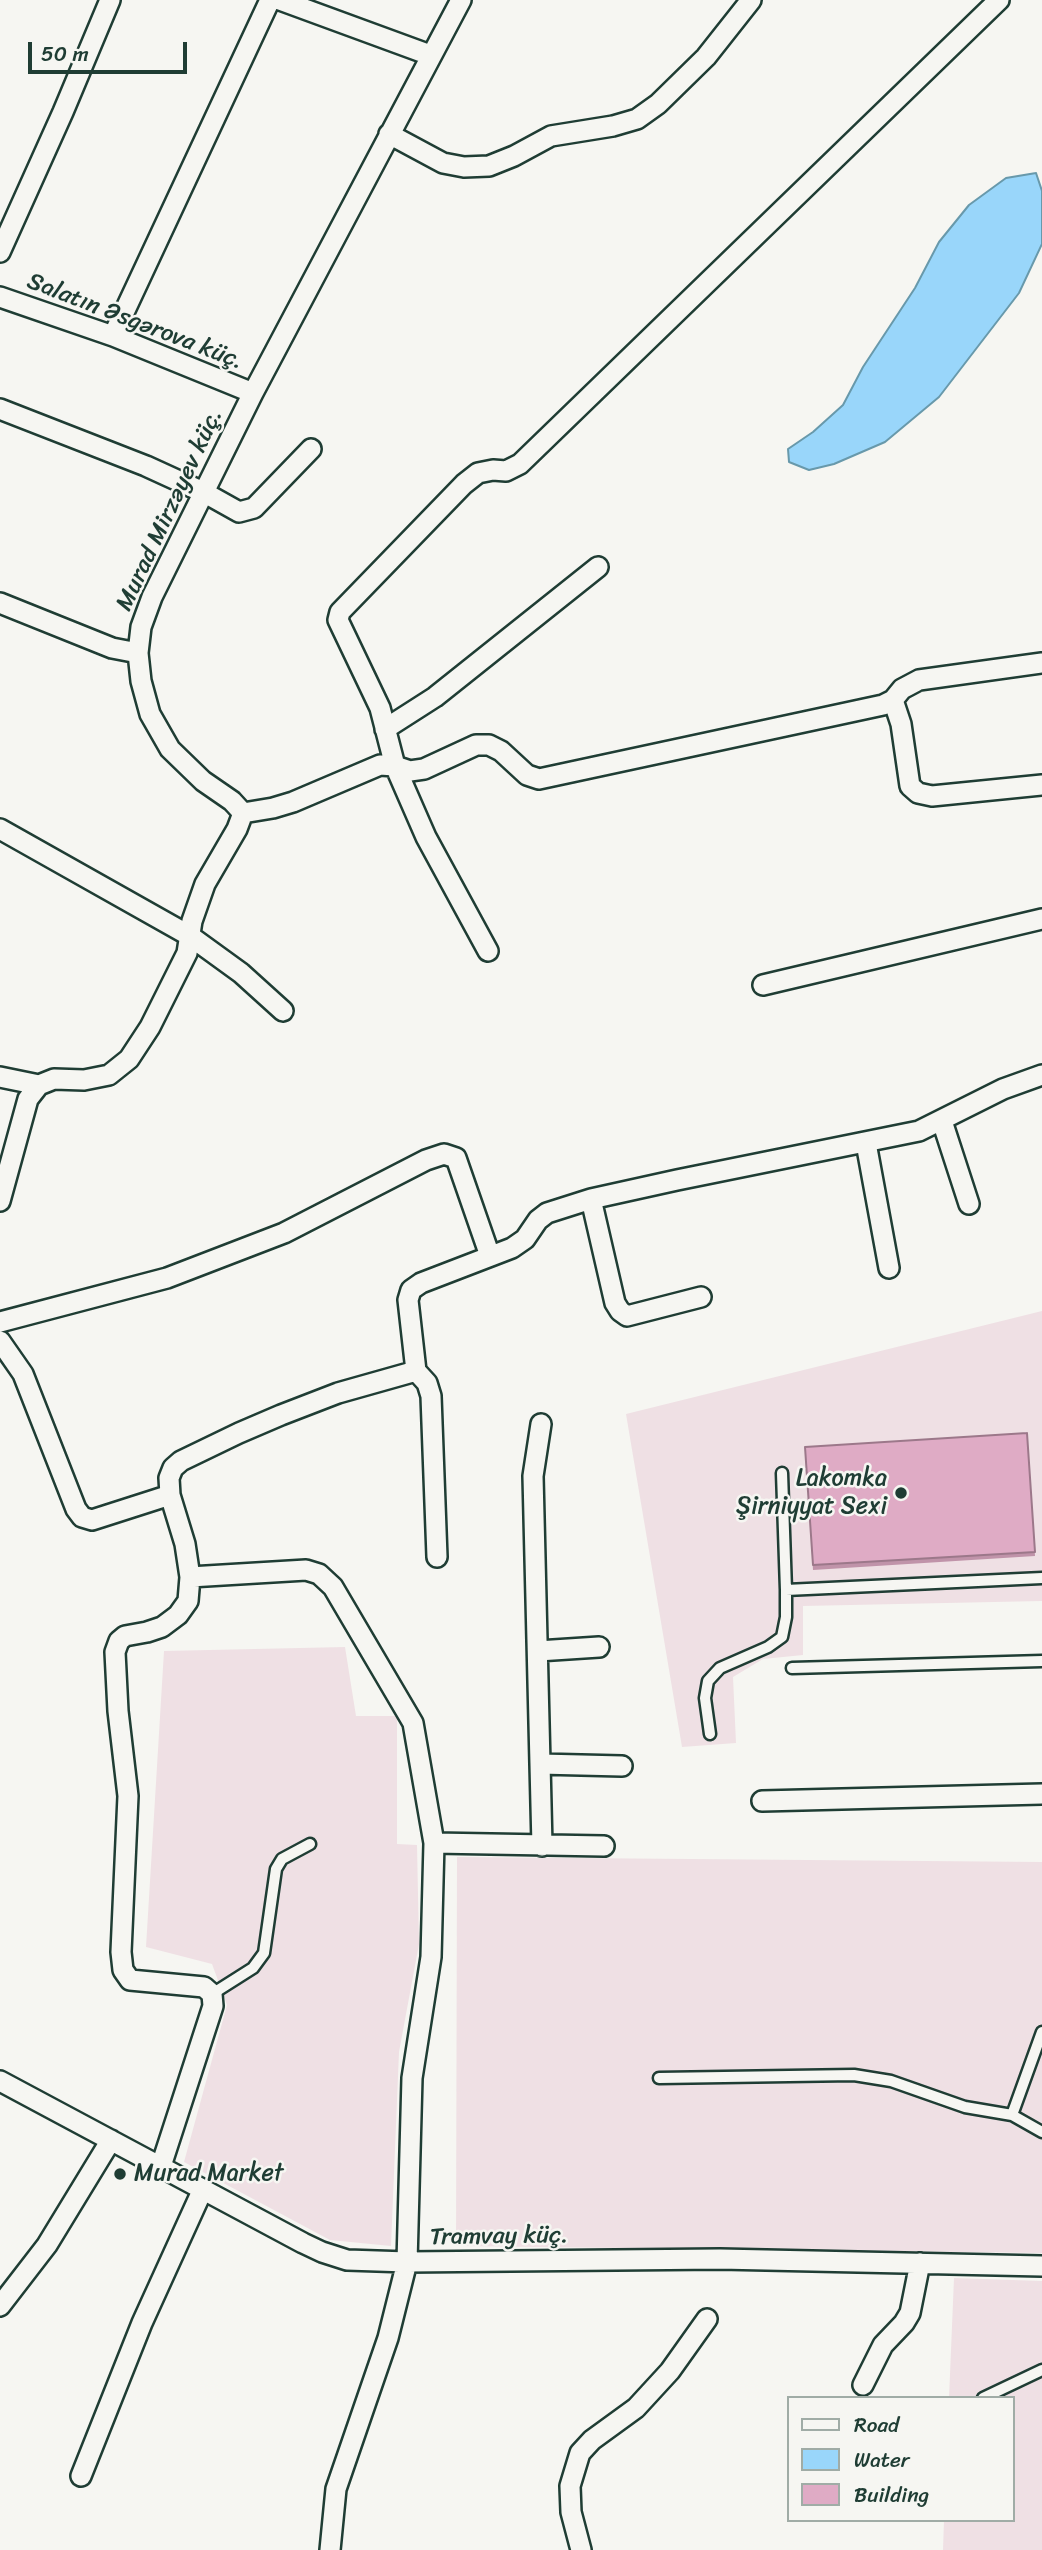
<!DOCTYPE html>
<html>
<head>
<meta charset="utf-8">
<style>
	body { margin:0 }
	#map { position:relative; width:1042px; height:2550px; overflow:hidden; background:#f6f6f2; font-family:Sriracha,sans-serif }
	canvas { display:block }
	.legend { position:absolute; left:787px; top:2396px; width:228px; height:126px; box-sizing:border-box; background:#f6f6f2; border:2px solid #a0aca6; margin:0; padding:9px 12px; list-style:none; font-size:21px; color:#1f3d34 }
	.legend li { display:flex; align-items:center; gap:14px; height:35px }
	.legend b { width:35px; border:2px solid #a0aca6 }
	.scale { position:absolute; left:28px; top:42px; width:159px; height:32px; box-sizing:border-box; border:4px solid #1f3d34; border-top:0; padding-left:9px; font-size:21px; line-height:24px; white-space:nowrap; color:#1f3d34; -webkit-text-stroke:5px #f6f6f2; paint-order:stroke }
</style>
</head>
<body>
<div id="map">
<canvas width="1042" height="2550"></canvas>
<ul class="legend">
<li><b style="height:9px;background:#f6f6f2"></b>Road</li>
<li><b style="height:19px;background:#99d6fa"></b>Water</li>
<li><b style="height:19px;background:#dfabc5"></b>Building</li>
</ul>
<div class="scale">50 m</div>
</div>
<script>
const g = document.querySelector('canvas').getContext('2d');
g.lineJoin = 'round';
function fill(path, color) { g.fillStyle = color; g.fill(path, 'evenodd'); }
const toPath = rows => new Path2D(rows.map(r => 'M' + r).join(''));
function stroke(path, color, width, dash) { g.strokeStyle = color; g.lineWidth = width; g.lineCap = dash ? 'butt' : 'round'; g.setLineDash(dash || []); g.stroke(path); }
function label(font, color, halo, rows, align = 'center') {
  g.font = font + ' Sriracha,sans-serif'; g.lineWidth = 5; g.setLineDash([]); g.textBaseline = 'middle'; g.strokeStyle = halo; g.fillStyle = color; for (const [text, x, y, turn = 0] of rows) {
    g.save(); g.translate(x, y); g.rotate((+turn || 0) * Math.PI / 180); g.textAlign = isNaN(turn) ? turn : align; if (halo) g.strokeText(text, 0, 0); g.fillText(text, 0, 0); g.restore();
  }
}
fill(toPath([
	[1042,1311,1042,1601,803,1606,803,1655,763,1659,733,1677,736,1743,682,1747,626,1414],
	[345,1647,356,1716,397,1716,397,1844,417,1845,419,1944,399,2052,391,2246,330,2240,184,2162,227,2005,212,1964,146,1947,164,1651],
	[457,1857,1042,1862,1042,2253,456,2246],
	[954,2278,1042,2281,1042,2550,943,2550,944,2520,1012,2520,1012,2398,949,2398]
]), '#efe0e4');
const water = toPath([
	[1036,173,1042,191,1042,244,1019,293,939,397,885,442,834,464,809,470,789,462,788,449,813,432,843,405,863,367,915,288,939,242,969,205,1006,178,1036,173]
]);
fill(water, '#99d6fa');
stroke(water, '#6899ab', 2);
const service = toPath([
	[786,1590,1042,1578],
	[792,1668,1042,1661],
	[710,1734,705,1698,708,1681,720,1668,768,1647,782,1637,786,1617,786,1590,782,1473],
	[212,1994,253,1968,264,1953,276,1869,282,1859,310,1844],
	[659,2078,854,2075,891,2081,965,2107,1012,2115,1042,2132],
	[1012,2115,1042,2032],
	[983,2398,1042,2370]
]);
const minor = toPath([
	[280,0,430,55],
	[389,134,443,163,464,167,489,166,514,156,551,136,613,126,637,119,658,104,706,57,751,0],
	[0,252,63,112,110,0],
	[0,297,113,336,253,393],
	[113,336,270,0],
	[0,409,146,466,205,493,239,512,254,508,311,449],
	[0,603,112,648,138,653],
	[893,700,901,724,910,786,918,793,932,796,1042,785],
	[385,729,435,697,598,567],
	[243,813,273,808,293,802,380,765,395,766,410,771,424,769,476,745,489,745,501,751,527,775,539,779,883,705,893,700,902,689,919,680,1042,663],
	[0,829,190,936,241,973,283,1011],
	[488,951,426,837,395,766,380,708,338,620,340,612,464,484,478,473,493,470,506,471,520,464,999,0],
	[763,985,1042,919],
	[0,1077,39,1085],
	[942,1121,969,1204],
	[866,1143,889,1268],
	[591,1199,615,1303,620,1311,627,1316,701,1297],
	[0,1201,28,1099,39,1085,54,1079,84,1080,109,1075,129,1059,150,1027,187,953,192,921,205,884,237,829,243,813,232,801,203,781,170,749,150,714,141,681,138,653,141,627,152,597,253,393,461,0],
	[0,1322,167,1278,284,1233,426,1160,444,1154,456,1158,490,1256],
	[0,1341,23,1374,76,1509,82,1517,92,1520,170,1495],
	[416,1371,427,1383,431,1396,437,1557],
	[541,1424,533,1476,542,1846],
	[190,1577,306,1570,319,1574,333,1587,413,1723,434,1843,431,1957,412,2078,407,2262,388,2338,336,2489,330,2550],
	[538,1651,599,1647],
	[540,1764,622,1766],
	[762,1801,1042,1794],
	[434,1843,604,1846],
	[0,2081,303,2243,322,2252,347,2260,407,2262,720,2259,1042,2266],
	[161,2166,213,2006,212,1994,204,1987,130,1980,123,1970,121,1952,128,1796,118,1711,115,1652,119,1641,125,1636,147,1632,162,1627,178,1615,188,1601,190,1577,185,1544,170,1495,169,1478,173,1468,181,1461,239,1433,281,1415,338,1393,416,1371,408,1300,411,1290,421,1283,512,1248,525,1239,538,1220,547,1213,591,1199,677,1180,919,1131,1003,1089,1042,1075],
	[0,2306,47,2245,111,2140],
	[863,2385,883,2345,904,2323,910,2313,920,2263],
	[81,2476,142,2323,203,2189],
	[581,2550,571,2512,570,2486,580,2453,592,2440,636,2408,670,2371,707,2319]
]);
stroke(service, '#1f3d34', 15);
stroke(minor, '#1f3d34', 24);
stroke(service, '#f6f6f2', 10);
stroke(minor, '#f6f6f2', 19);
fill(toPath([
	[1027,1433,1035,1556,813,1570,805,1447]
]), '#c093a9');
const building = toPath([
	[1027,1433,1035,1552,813,1565,805,1447,1027,1433]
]);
fill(building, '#dfabc5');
stroke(building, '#9c788a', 2);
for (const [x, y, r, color] of [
	[901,1493,7,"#1f3d34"],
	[120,2174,7,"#1f3d34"]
]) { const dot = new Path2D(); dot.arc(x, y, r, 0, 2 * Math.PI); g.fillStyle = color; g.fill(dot); stroke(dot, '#f6f6f2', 2.5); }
label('24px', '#1f3d34', '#f6f6f2', [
	["Salatın Əsgərova küç.",135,322,21],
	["Murad Mirzəyev küç.",170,510,-65],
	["Tramvay küç.",499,2237,-1]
]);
label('24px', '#1f3d34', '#f6f6f2', [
	["Lakomka",887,1479],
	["Şirniyyat Sexi",887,1507],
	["Murad Market",134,2174,"left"]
], 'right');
</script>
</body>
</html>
